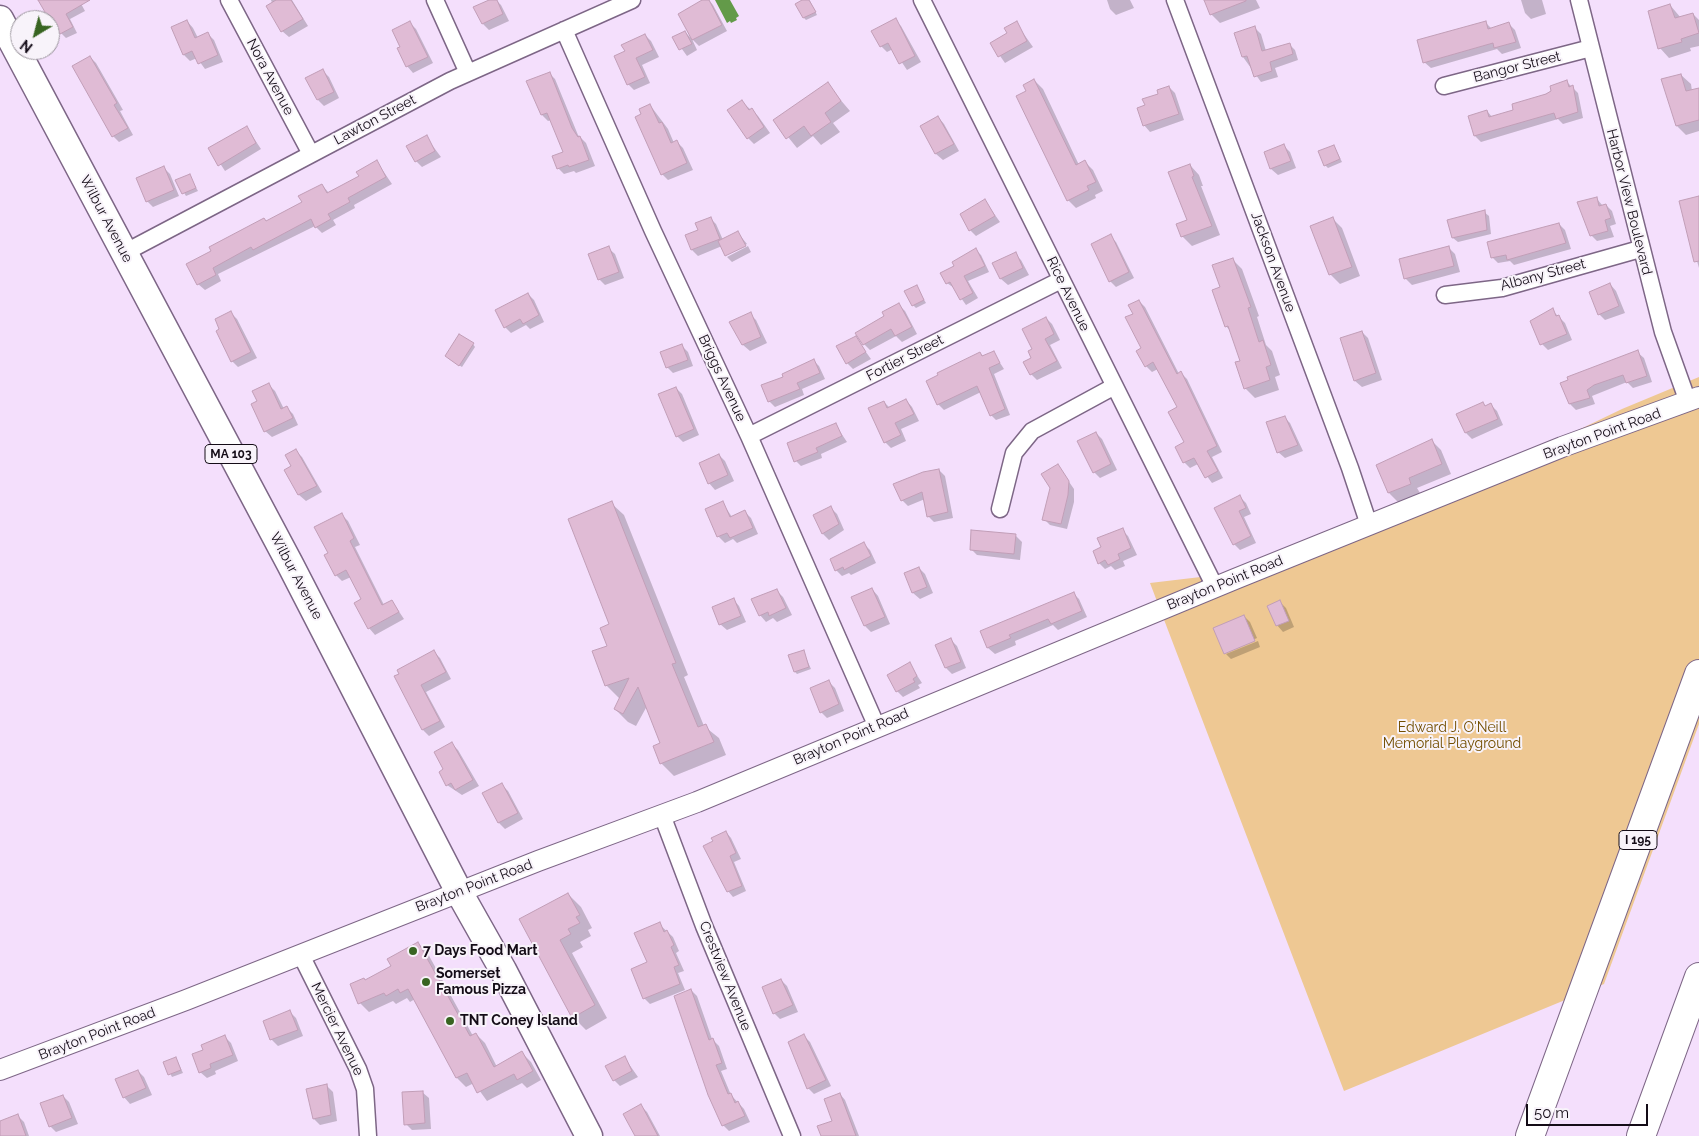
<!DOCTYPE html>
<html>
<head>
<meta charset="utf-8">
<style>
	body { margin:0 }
	#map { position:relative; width:1699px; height:1136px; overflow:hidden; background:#f4dffc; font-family:Raleway,sans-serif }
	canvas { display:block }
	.north { position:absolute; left:10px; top:10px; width:50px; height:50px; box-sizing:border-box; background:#f8f3fa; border:1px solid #9d979f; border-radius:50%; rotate:217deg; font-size:14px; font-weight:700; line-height:20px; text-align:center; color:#140c17 }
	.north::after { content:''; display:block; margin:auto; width:18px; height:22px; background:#386421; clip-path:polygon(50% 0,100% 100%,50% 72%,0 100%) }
	.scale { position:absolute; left:1526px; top:1104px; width:122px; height:22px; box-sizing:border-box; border:2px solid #140c17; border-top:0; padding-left:6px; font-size:15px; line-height:18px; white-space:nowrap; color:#140c17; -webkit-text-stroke:4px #f8f3fa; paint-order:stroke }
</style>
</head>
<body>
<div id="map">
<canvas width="1699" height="1136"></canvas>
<div class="north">N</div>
<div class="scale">50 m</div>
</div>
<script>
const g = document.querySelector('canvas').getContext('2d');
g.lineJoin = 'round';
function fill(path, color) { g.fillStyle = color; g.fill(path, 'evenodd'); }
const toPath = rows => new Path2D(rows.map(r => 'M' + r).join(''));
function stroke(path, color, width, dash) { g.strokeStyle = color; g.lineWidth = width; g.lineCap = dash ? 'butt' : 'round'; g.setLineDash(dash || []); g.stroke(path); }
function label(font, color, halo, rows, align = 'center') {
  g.font = font + ' Raleway,sans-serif'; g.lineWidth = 4; g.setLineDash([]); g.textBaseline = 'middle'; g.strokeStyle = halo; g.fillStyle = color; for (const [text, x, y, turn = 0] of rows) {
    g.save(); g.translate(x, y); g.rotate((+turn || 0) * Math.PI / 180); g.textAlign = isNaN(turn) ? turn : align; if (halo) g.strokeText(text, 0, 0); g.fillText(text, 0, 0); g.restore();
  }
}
fill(toPath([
	[1699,377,1699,724,1604,984,1344,1091,1150,583,1268,569,1406,513,1622,409]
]), '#eec893');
fill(toPath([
	[715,0,730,0,739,16,736,18,737,20,731,23,730,21,727,23]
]), '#639a49');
fill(toPath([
	[48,0,79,0,85,11,70,19,77,33,66,38,61,33,56,23,50,18],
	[271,0,292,0,308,26,289,37,282,31],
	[492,0,496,0,501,5,509,21,489,30,483,24],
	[705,0,709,0,713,5,727,31,699,46,692,39,697,50,687,56,674,38,685,32,691,38],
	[805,0,810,1,817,15,806,20,804,18],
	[1107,0,1130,0,1134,8,1116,15,1110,9],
	[1209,0,1256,0,1260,8,1220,23,1211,14],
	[1521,0,1542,0,1546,14,1531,19,1525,13],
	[1670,5,1681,18,1693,14,1699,20,1699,46,1690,48,1691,51,1669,58,1660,48],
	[895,20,901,26,921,62,907,70,893,49,887,52,881,46],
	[187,21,193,28,198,38,208,34,214,40,223,62,205,69,197,58,190,61,184,55,173,28],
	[1485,22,1492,29,1509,24,1515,30,1521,48,1502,54,1497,49,1431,68,1424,62],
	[410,23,416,29,433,63,413,73,407,66,398,49,401,47],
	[1016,23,1033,47,1005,63,991,43,1008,34],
	[1255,28,1261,34,1266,51,1289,44,1295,50,1298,60,1275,68,1278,77,1261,82,1243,57],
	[645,35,651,41,659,57,642,65,650,83,634,90,628,84,626,52],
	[90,57,96,63,123,110,120,111,133,135,119,142,113,136],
	[323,71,329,77,339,98,324,106,318,100,307,78],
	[549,73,555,79,578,135,586,143,595,166,576,173,574,171,564,174,558,168,564,153,551,120,548,121,542,115,528,82],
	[1681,75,1691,84,1692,91,1699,90,1699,131,1686,135,1677,126],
	[1034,80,1043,89,1079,165,1085,162,1093,170,1103,191,1095,195,1096,198,1076,208,1068,200,1028,91],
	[1567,82,1578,93,1583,118,1563,124,1558,119,1481,142,1475,136,1469,116,1487,111,1493,118,1515,111],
	[827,84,850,111,833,123,840,132,821,145,813,136,797,148,775,121],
	[1169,87,1175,93,1184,120,1150,132,1144,125,1146,106],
	[742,102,758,116,770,133,754,144,748,138],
	[650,105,668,129,674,143,677,142,683,148,693,170,668,180,662,174,643,115],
	[938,117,944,124,959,151,943,160,936,154,922,126],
	[247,128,261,149,225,171,210,148],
	[426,137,441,157,422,167,416,161],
	[1284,146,1290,152,1296,168,1278,175,1271,169,1266,153],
	[1334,146,1342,162,1328,168,1325,165],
	[377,162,392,184,354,205,355,208,333,220,336,225,322,233,315,226,218,274,221,281,205,290,198,284,188,265,303,203,322,185,329,193,360,177],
	[1190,165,1199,175,1203,186,1201,186,1220,235,1192,246,1182,236,1188,220],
	[164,168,170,174,179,196,153,207,147,201],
	[189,175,198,191,186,196,177,181],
	[1699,197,1699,268,1680,202],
	[1596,198,1603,206,1606,205,1612,211,1616,224,1610,226,1614,237,1597,241,1591,235],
	[985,201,1000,222,976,236,970,230],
	[1484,212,1489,216,1491,234,1458,242,1453,238],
	[710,218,716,224,723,240,738,233,747,244,727,254,727,256,722,246,698,256,692,250,686,236,699,231],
	[1333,219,1342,228,1360,276,1340,284,1330,274],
	[1559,224,1565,230,1571,249,1514,265,1510,261,1498,263,1492,257],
	[1110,236,1116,242,1134,278,1116,287,1110,281],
	[748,246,751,252,732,262,727,257],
	[608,248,615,254,624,278,605,285,599,279],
	[1449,248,1455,254,1460,272,1412,285,1405,278],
	[976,250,981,255,989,272,968,281,978,298,966,305,954,288,947,283,942,274],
	[1015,254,1021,260,1029,275,1008,285,1001,279,994,264],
	[1232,259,1242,269,1259,316,1257,317,1266,345,1272,351,1280,375,1275,377,1279,390,1255,398,1245,388,1242,361,1231,332,1226,326,1222,287],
	[1610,284,1616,291,1625,313,1605,320,1599,314],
	[916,286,926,303,916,308,913,305],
	[528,294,534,300,544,322,530,329,526,325,511,333,505,327],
	[1139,301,1145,307,1179,374,1181,373,1187,379,1222,452,1212,457,1223,478,1212,483,1198,464,1190,468,1184,462,1186,443,1178,407,1158,369,1152,372,1146,366,1134,314],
	[899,305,905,311,917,334,902,342,896,336,870,350,864,344,886,316],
	[1552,310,1565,323,1572,340,1548,350,1542,344],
	[231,313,237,319,257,358,238,367,232,361],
	[750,314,756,320,767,343,750,351,743,345,731,322],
	[1046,318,1052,324,1060,340,1050,345,1062,368,1037,380,1031,374,1034,350],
	[1362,332,1368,338,1382,380,1362,387,1355,381,1342,339],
	[855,337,871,359,853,369,847,363],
	[473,344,475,347,462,367,449,359],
	[682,346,688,352,693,366,673,373,667,367],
	[993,352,1004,369,994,374,1010,415,996,420,991,415,981,392,944,410,938,404,980,353,984,357],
	[1637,352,1644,358,1652,382,1633,388,1627,382,1592,396,1595,404,1576,410,1570,404,1562,384],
	[814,361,819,366,825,379,802,389,804,395,775,407,769,401,784,378],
	[268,384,275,391,284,409,287,408,293,414,298,425,272,437,265,431,258,402],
	[676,388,682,394,699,435,683,442,677,436],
	[906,400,912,407,919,421,901,429,906,441,891,448,885,442,884,402,890,408],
	[1483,403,1486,407,1491,405,1497,411,1503,425,1472,439,1466,433],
	[1284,417,1290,423,1303,451,1285,458,1278,452],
	[835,424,847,442,821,454,822,458,801,466,796,461],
	[1096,433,1102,439,1117,470,1100,478,1094,472],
	[1432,441,1441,450,1451,474,1417,488,1420,493,1398,502,1389,493],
	[296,451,302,457,322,492,306,501,299,495,286,470,292,467],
	[719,455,725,461,734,481,715,490,709,483],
	[1058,466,1074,489,1074,502,1067,529,1050,525,1044,519],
	[939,470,945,476,953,518,934,522,928,516,925,499,908,506,902,500],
	[1240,497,1246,503,1251,514,1244,517,1256,543,1240,550,1234,544],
	[722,502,732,517,745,512,751,518,758,534,737,543,733,539,725,543,718,536],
	[611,503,624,515,688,675,684,677,704,726,719,738,726,755,674,776,661,763,662,743,647,706,636,726,628,722,615,709,620,699,606,685,611,625],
	[831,508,837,514,844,530,829,540,823,534,815,515],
	[341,514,348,521,360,545,355,547,384,605,392,601,404,619,375,635,369,628,363,600,351,577,342,581,336,575],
	[1122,530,1128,536,1137,555,1123,561,1125,566,1115,570,1111,566,1105,569,1099,563,1103,548],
	[1016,536,1022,542,1020,560,977,555,971,549],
	[864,544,870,550,876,563,851,575,849,573,842,576,836,570],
	[919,568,925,574,933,593,920,599,913,593,906,574],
	[872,589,878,596,890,624,871,632,865,626,853,597],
	[777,591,783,597,792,615,777,622,773,618,766,622,760,615],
	[1073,593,1079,599,1087,617,1058,630,1053,625,1015,641,1016,645,995,654,988,648,982,631],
	[733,599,739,606,746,622,727,630,720,624],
	[1280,602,1286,608,1294,627,1283,632,1277,625],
	[1244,616,1250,622,1257,638,1226,652,1226,654,1225,653],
	[951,640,957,646,966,668,952,674,946,668,937,645],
	[1258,641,1260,647,1231,659,1226,654],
	[803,651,811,669,797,674,795,672],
	[434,652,440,658,451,679,426,692,445,727,429,736,423,730,396,677],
	[909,663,922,683,918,685,920,688,903,697,897,691],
	[828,681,835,688,844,711,827,718,821,712],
	[452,744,458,750,479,786,462,795,447,785,445,770],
	[502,785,508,791,523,819,505,829,499,823,484,794],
	[726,832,731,838,741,859,734,862,746,891,733,897,728,891,715,842],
	[568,894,581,907,592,928,588,930,591,936,580,942,583,947,572,953,607,1018,586,1030,573,1017,521,920],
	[659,924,673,937,679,951,676,953,684,971,678,973,685,990,650,1004,644,998,649,962],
	[418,943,427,952,473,1036,476,1034,485,1043,497,1067,522,1053,531,1062,541,1080,527,1088,522,1083,487,1101,474,1083,466,1087,457,1078,415,999,410,1002,407,998,396,1004,393,1001,369,1012,360,1003,365,981,392,967],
	[781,980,787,986,798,1012,780,1019,774,1013],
	[691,990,697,996,712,1039,719,1046,727,1069,721,1071,731,1095,744,1109,750,1122,729,1131,723,1125],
	[290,1012,296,1018,303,1036,278,1046,272,1040,264,1022],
	[804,1036,810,1042,831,1086,814,1094,808,1088],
	[225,1037,231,1043,238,1061,215,1071,216,1074,207,1078,200,1072,205,1051],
	[624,1057,638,1077,620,1086,614,1080],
	[176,1058,183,1073,172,1077,165,1063],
	[138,1071,144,1077,152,1095,130,1104,124,1097],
	[327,1086,333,1092,337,1121,320,1125,314,1119],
	[422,1092,429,1098,431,1129,412,1130,406,1124],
	[840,1094,845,1100,859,1136,827,1136,833,1121],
	[63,1096,69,1102,78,1124,56,1132,50,1126],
	[641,1106,647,1112,660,1136,637,1136],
	[17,1115,24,1122,29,1136,0,1136,0,1122]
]), '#0003');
const building = toPath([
	[38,0,90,0,66,14,73,27,60,34,52,17,49,19,38,0],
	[276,0,291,0,303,19,281,32,266,6,276,0],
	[489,0,497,0,503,14,482,24,473,7,489,0],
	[702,0,709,0,722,25,692,40,678,14,702,0],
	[802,0,809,0,816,12,803,18,795,4,802,0],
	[1204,0,1246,0,1246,1,1210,15,1204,0],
	[1670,4,1675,18,1693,13,1699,33,1681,39,1682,42,1658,49,1648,11,1670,4],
	[896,18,915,56,899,64,888,43,880,47,871,31,896,18],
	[187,20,195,38,208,32,218,55,198,64,192,51,183,55,171,27,187,20],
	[410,21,428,57,406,67,397,48,400,47,392,30,410,21],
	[1017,21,1027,41,998,57,990,43,1007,33,1004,28,1017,21],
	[1486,21,1488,29,1509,22,1516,42,1494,48,1493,43,1423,63,1417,40,1486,21],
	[1255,26,1262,51,1290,43,1293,54,1270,62,1272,71,1254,77,1247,56,1242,57,1234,33,1255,26],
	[685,31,692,44,679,50,672,37,685,31],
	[645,34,653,50,636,58,645,77,627,85,614,56,625,51,621,45,645,34],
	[90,56,117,103,114,105,128,128,112,137,72,66,90,56],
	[323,69,334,92,317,100,305,78,323,69],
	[550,72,572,128,578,137,580,136,589,160,569,167,568,165,557,169,552,156,563,152,547,113,541,115,526,81,550,72],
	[1681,74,1686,91,1699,88,1699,120,1676,126,1661,79,1681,74],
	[1034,79,1076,165,1085,160,1096,182,1087,186,1089,190,1067,201,1016,96,1026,91,1023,85,1034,79],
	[1567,80,1569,87,1573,85,1578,112,1556,119,1554,113,1474,136,1468,116,1487,110,1489,117,1513,110,1512,104,1546,94,1551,91,1550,86,1567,80],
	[828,82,841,101,825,113,831,122,811,136,804,126,786,139,773,120,828,82],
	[1169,86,1179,114,1143,126,1137,108,1145,105,1142,99,1158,94,1157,90,1169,86],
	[742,100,749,110,752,108,764,127,747,139,727,110,742,100],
	[650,104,659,123,662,122,671,143,677,140,687,163,661,175,635,117,641,114,639,109,650,104],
	[938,116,954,144,935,154,920,126,938,116],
	[247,126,256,143,218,166,208,148,247,126],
	[427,135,435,151,415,162,406,146,427,135],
	[1284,144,1291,161,1270,169,1264,152,1284,144],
	[1334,145,1340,159,1324,166,1318,151,1334,145],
	[377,160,386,177,348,198,350,202,328,214,331,219,315,228,311,219,253,250,251,247,213,268,216,275,197,285,186,264,211,251,209,247,264,218,266,221,302,202,298,196,322,184,327,193,359,176,356,172,377,160],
	[1190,164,1194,176,1192,177,1212,226,1181,237,1176,224,1187,220,1168,172,1190,164],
	[164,166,174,190,146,202,136,178,164,166],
	[190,174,196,188,182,194,175,180,190,174],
	[1699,196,1699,261,1694,262,1679,201,1699,196],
	[1597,197,1599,206,1606,204,1611,218,1605,220,1608,231,1590,236,1577,202,1597,197],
	[985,199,995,216,969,231,960,214,985,199],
	[1485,210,1487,230,1452,238,1447,220,1485,210],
	[711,217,720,239,691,250,685,235,698,230,695,223,711,217],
	[1333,217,1352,267,1329,275,1310,226,1333,217],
	[1559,223,1566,243,1507,260,1506,255,1491,258,1487,242,1559,223],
	[738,231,746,246,725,256,718,241,738,231],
	[1111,234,1129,272,1109,282,1091,244,1111,234],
	[609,246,619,272,598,280,588,254,609,246],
	[1449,246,1454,266,1404,279,1399,259,1449,246],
	[976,248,985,266,964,276,973,293,960,300,950,282,946,284,940,273,954,266,952,262,976,248],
	[1016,252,1023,268,1000,279,992,263,1016,252],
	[1233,258,1251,307,1248,308,1259,342,1263,340,1271,365,1266,367,1270,380,1244,389,1235,362,1240,361,1228,326,1225,327,1212,290,1220,287,1212,265,1233,258],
	[1610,283,1619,306,1598,315,1589,292,1610,283],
	[917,285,924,300,912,306,904,291,917,285],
	[528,293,539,315,523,324,520,319,504,328,495,310,528,293],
	[1139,300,1177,374,1181,371,1217,446,1207,451,1218,471,1205,478,1194,458,1183,463,1175,447,1184,442,1168,412,1177,407,1153,362,1145,367,1136,351,1141,348,1125,317,1133,314,1128,305,1139,300],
	[899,303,912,327,895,336,891,329,863,345,855,333,884,316,882,312,899,303],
	[1553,308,1556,316,1559,315,1567,334,1540,345,1530,321,1553,308],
	[231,311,251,352,231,362,216,331,219,329,215,319,231,311],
	[751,312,761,337,742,345,729,322,751,312],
	[1046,317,1054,334,1045,339,1057,361,1030,375,1023,362,1031,358,1028,351,1032,349,1022,329,1046,317],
	[1362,331,1376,373,1354,381,1340,338,1362,331],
	[459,334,474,343,459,366,445,356,459,334],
	[856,336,866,352,846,364,836,346,856,336],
	[682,344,688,360,666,368,660,352,682,344],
	[1638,350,1647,376,1626,383,1623,375,1594,385,1587,390,1590,398,1569,404,1560,383,1568,380,1567,377,1638,350],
	[994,351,1000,363,989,368,1005,409,990,416,977,386,937,405,926,381,938,375,937,373,980,352,982,356,994,351],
	[814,359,820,373,797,383,800,389,768,402,761,385,783,377,782,374,814,359],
	[269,383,281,409,287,406,293,418,264,432,251,404,257,401,252,391,269,383],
	[676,387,694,429,676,437,658,394,676,387],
	[906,399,914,414,895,423,901,435,884,443,868,408,884,401,887,408,906,399],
	[1483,402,1485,406,1491,403,1498,419,1465,433,1456,414,1483,402],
	[1285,416,1298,445,1277,453,1266,422,1285,416],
	[836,423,842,436,816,448,818,452,794,462,787,443,836,423],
	[1096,432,1111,464,1093,473,1077,441,1096,432],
	[1432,439,1442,464,1409,478,1411,484,1388,493,1376,465,1432,439],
	[296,449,317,486,298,495,284,470,291,466,285,455,296,449],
	[719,454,728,475,708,484,699,463,719,454],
	[1058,464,1069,481,1068,495,1061,524,1042,520,1050,488,1041,474,1058,464],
	[939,469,948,512,927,517,922,492,901,501,893,484,923,472,939,469],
	[1240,495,1246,508,1239,511,1251,536,1233,545,1214,508,1240,495],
	[612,501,676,663,672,664,698,727,706,724,714,742,660,764,653,746,660,743,638,687,623,714,614,709,629,678,605,686,592,651,607,646,600,628,609,624,568,519,612,501],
	[723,501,730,517,745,510,753,528,730,538,727,533,717,537,705,509,723,501],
	[831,506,839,524,822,534,813,515,831,506],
	[342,513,354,538,350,541,382,605,392,600,399,612,368,629,354,603,361,599,346,570,335,576,324,555,328,553,314,527,342,513],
	[1123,528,1131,548,1118,554,1120,559,1108,565,1105,560,1098,564,1093,551,1101,547,1097,538,1123,528],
	[971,530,1016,534,1014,554,970,550,971,530],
	[864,542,871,556,844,570,843,567,835,571,830,559,864,542],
	[919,567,927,587,912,593,904,573,919,567],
	[872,588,885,617,864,626,851,597,872,588],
	[777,589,786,608,769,616,768,612,759,616,751,599,777,589],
	[1074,592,1082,611,1051,624,1048,619,1009,635,1011,638,987,648,980,631,1074,592],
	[734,598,741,616,719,625,712,607,734,598],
	[1280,600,1289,621,1276,626,1267,606,1280,600],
	[1244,615,1255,641,1224,654,1213,628,1244,615],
	[951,638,961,662,945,668,935,645,951,638],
	[434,650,446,672,421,685,440,721,422,730,394,676,399,674,397,670,434,650],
	[804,650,809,667,794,672,788,655,804,650],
	[910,662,917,676,913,679,915,682,896,692,887,675,910,662],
	[829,680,839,704,820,713,810,688,829,680],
	[452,742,473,780,455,790,451,783,446,786,439,772,443,769,434,752,452,742],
	[502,783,518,813,498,823,482,793,502,783],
	[726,831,736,853,730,856,742,886,727,892,703,846,713,841,711,838,726,831],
	[568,893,580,915,576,917,580,923,568,929,571,934,560,940,595,1005,572,1018,519,919,568,893],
	[660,922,664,932,667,930,674,945,671,947,679,965,674,967,680,984,643,999,631,969,647,962,634,933,660,922],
	[418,942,470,1036,476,1033,494,1067,522,1051,533,1071,517,1080,514,1074,477,1093,467,1073,456,1078,408,989,400,993,398,989,386,996,384,993,358,1004,350,984,364,978,365,980,391,966,387,959,418,942],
	[781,979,793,1005,773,1014,762,987,781,979],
	[691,989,709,1040,713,1038,722,1063,716,1065,728,1094,731,1093,735,1103,738,1101,745,1116,722,1126,708,1095,674,996,691,989],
	[290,1010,298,1030,270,1040,263,1021,290,1010],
	[804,1034,826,1080,807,1089,788,1042,804,1034],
	[225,1035,233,1055,210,1064,211,1068,199,1073,192,1054,203,1050,201,1045,225,1035],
	[625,1056,632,1071,613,1081,605,1066,625,1056],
	[176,1057,181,1070,168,1075,163,1062,176,1057],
	[138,1070,146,1088,123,1098,115,1079,138,1070],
	[327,1084,331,1115,313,1119,306,1089,327,1084],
	[423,1091,425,1123,404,1125,402,1092,423,1091],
	[840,1093,856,1136,821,1136,817,1126,832,1121,824,1099,840,1093],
	[63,1095,72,1118,49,1127,40,1103,63,1095],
	[641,1104,658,1136,635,1136,623,1114,641,1104],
	[18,1114,26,1136,0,1136,0,1121,18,1114]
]);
fill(building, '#e0bbd5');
stroke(building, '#c19eb7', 1);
const minor = toPath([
	[229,0,311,154],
	[435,0,468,73],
	[922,0,1215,587],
	[1175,0,1350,468,1369,525],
	[1579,0,1663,332,1688,402],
	[564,30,653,231,749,436,877,727],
	[1444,86,1591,48],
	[124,253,450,81,632,0],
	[1445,295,1502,288,1640,249],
	[749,436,1061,280],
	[1000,509,1014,453,1032,431,1113,387],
	[662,815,704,926,792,1136],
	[301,955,358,1069,365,1089,368,1136]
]);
const tertiary = toPath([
	[0,1070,186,1000,538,861,697,802,1235,579,1562,447,1699,397]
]);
const primary = toPath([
	[0,19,290,564,459,892,503,970,589,1136]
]);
const motorway = toPath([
	[1530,1136,1699,674],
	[1641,1136,1699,977]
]);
stroke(minor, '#7d6686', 19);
stroke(tertiary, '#7d6686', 22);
stroke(primary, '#7d6686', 29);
stroke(motorway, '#7d6686', 30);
stroke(minor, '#fff', 16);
stroke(tertiary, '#fff', 20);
stroke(primary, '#fff', 26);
stroke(motorway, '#fff', 28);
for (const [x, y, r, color] of [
	[413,951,5,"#386421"],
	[426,982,5,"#386421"],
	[450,1021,5,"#386421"]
]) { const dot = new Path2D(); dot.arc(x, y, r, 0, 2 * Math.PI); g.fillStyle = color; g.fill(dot); stroke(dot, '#f8f3fa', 2); }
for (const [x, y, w] of [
	[231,454,52],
	[1638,840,38]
]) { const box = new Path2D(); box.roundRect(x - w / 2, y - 9.5, w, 19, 4); g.fillStyle = '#f8f3fa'; g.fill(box); stroke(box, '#140c17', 1); }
label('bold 12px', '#140c17', null, [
	["MA 103",231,454],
	["I 195",1638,840]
]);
label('14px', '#140c17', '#f8f3fa', [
	["Bangor Street",1517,67,-14],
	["Nora Avenue",270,77,62],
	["Lawton Street",375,120,-28],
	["Harbor View Boulevard",1629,202,76],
	["Wilbur Avenue",106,219,62],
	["Jackson Avenue",1273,262,70],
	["Albany Street",1543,275,-15],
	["Rice Avenue",1068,294,64],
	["Fortier Street",905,358,-27],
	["Briggs Avenue",722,378,65],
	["Brayton Point Road",1602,434,-20],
	["Wilbur Avenue",296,576,62],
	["Brayton Point Road",1225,583,-22],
	["Brayton Point Road",851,737,-23],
	["Brayton Point Road",474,886,-21],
	["Crestview Avenue",725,976,68],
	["Mercier Avenue",337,1029,64],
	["Brayton Point Road",97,1034,-21]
]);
label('14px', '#734e01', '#f8f3fa', [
	["Edward J. O'Neill",1452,728],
	["Memorial Playground",1452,744]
]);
label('bold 14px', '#140c17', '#f8f3fa', [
	["7 Days Food Mart",423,951],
	["Somerset",436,974],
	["Famous Pizza",436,990],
	["TNT Coney Island",460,1021]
], 'left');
</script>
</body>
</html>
